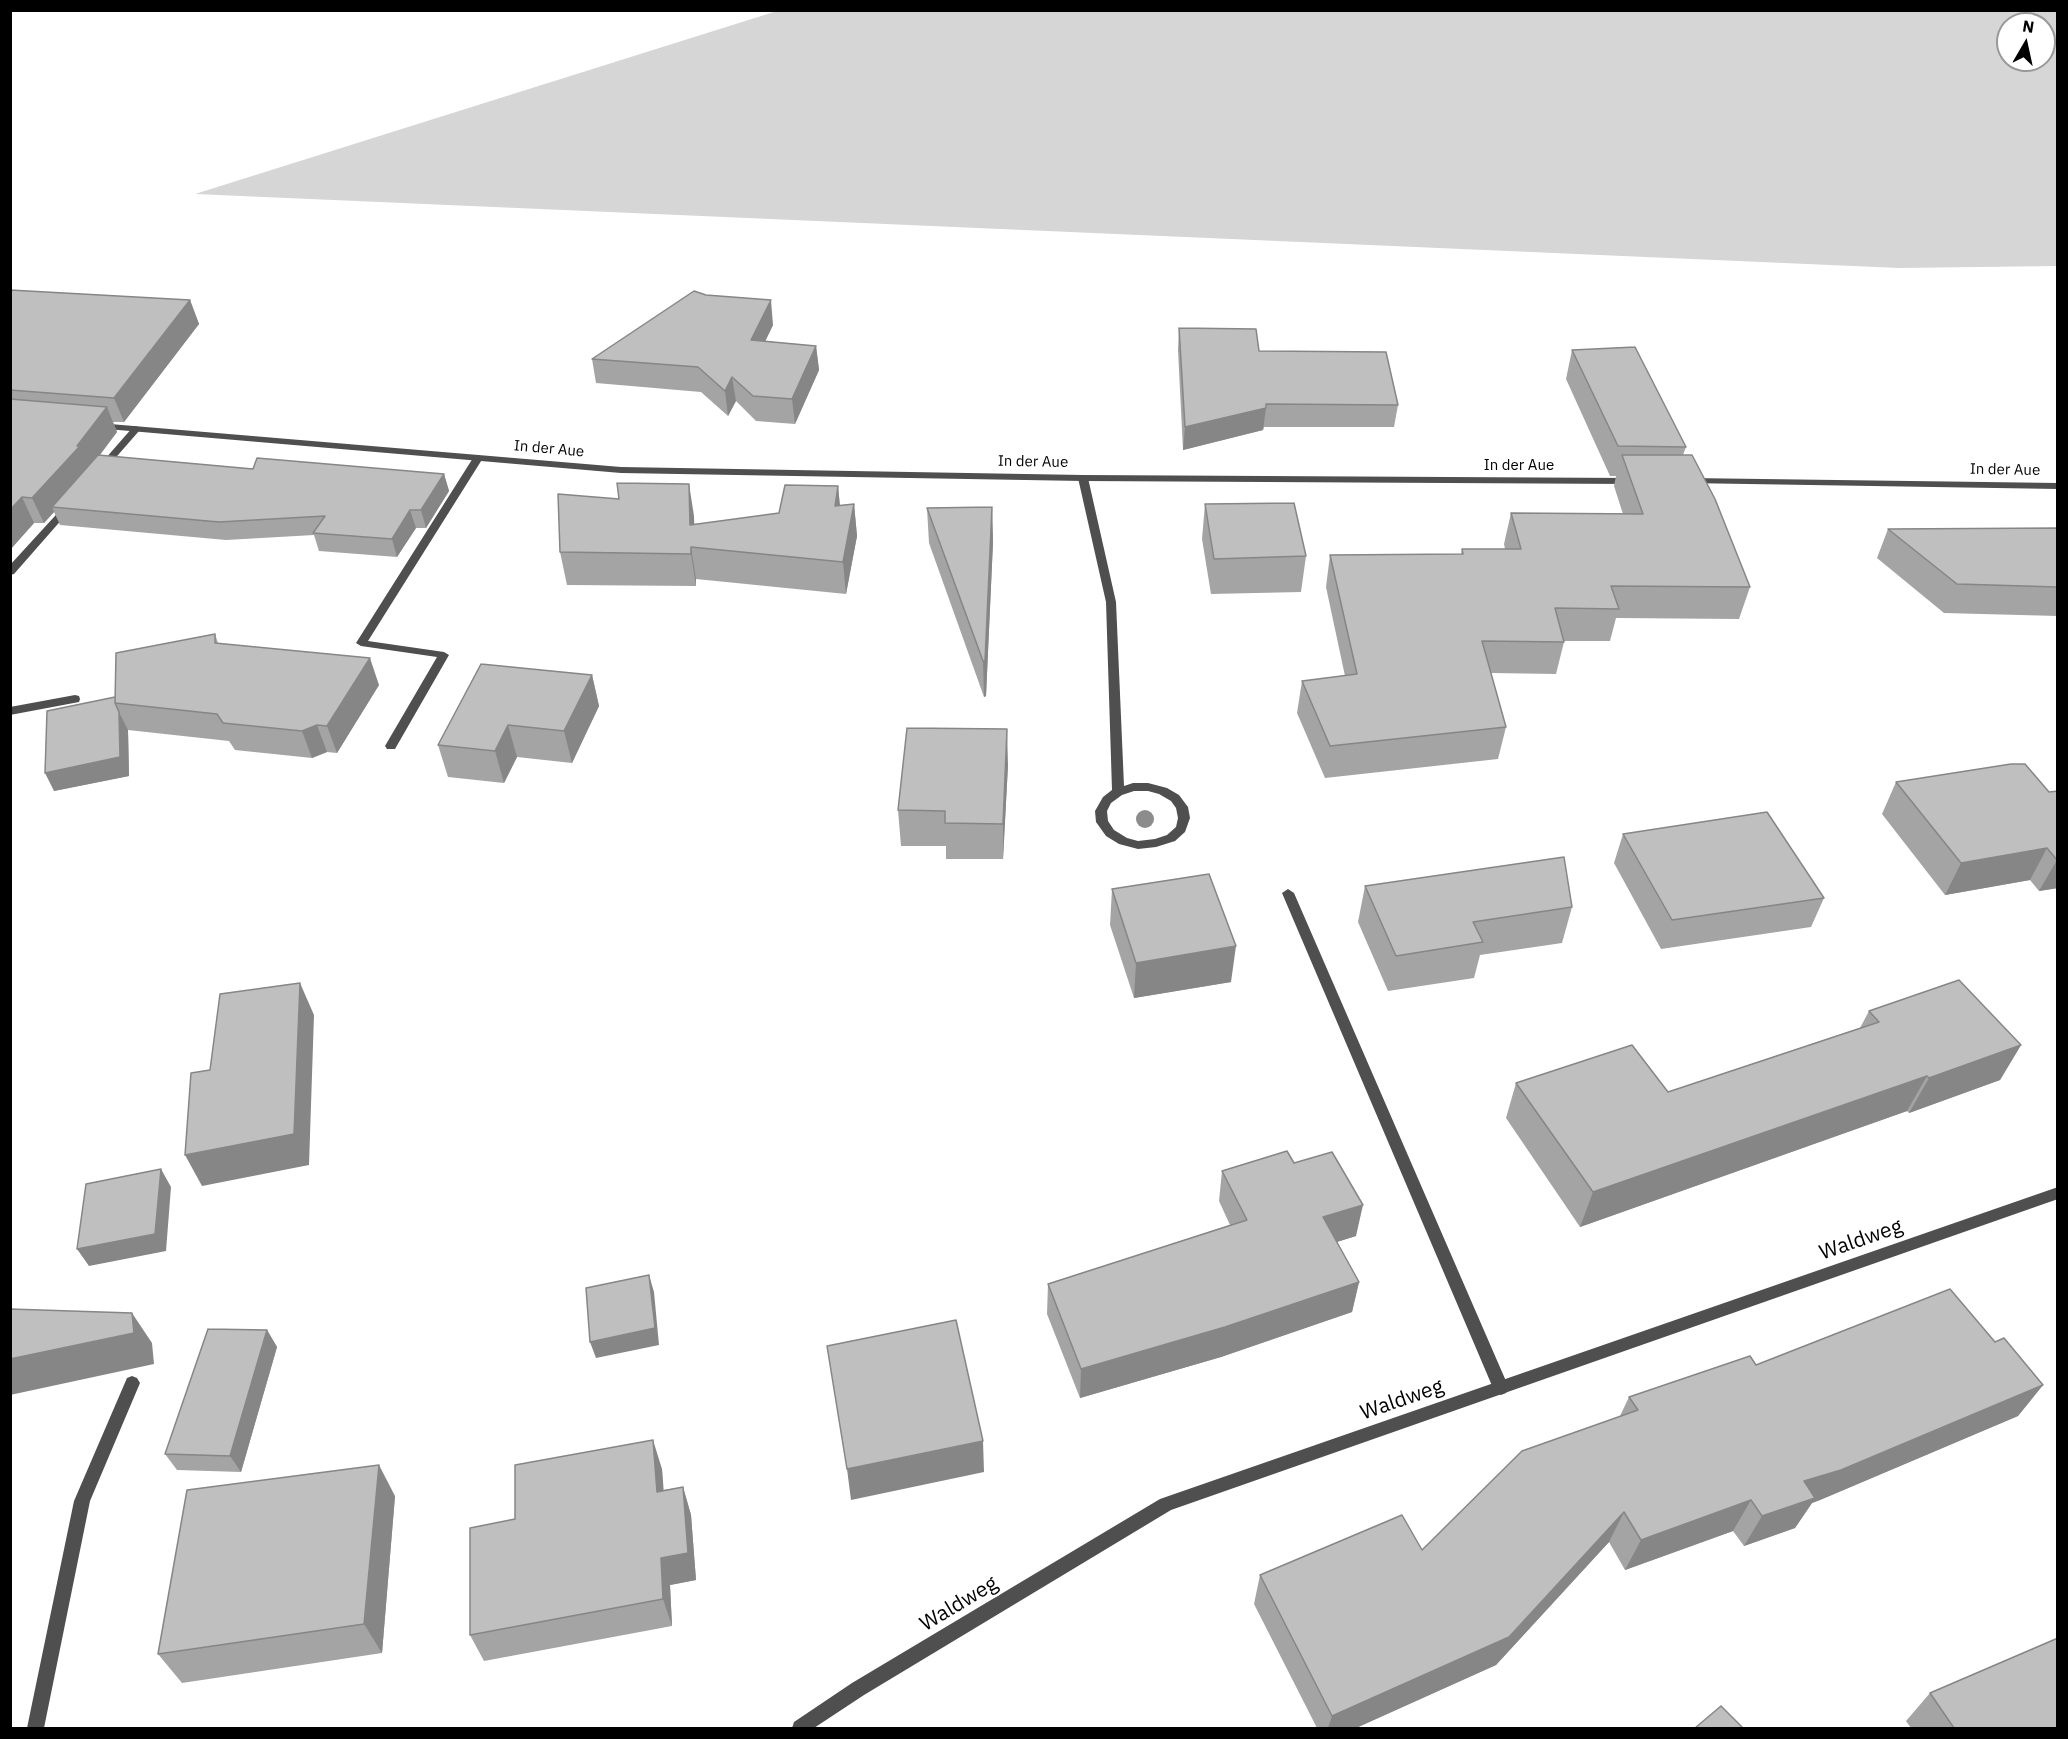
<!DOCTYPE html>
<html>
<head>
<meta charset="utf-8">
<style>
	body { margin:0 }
	#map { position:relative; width:2068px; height:1739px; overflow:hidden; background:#fff; font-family:"IBM Plex Sans",sans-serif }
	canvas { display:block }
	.frame { position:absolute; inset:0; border:12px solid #000; pointer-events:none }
	.north { position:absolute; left:1996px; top:12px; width:60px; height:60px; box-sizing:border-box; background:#fff; border:2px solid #999; border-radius:50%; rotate:9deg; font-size:16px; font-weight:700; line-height:24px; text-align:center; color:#000 }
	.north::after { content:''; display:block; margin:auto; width:21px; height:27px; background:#000; clip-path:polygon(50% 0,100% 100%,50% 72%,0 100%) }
</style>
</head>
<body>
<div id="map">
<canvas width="2068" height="1739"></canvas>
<div class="frame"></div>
<div class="north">N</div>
</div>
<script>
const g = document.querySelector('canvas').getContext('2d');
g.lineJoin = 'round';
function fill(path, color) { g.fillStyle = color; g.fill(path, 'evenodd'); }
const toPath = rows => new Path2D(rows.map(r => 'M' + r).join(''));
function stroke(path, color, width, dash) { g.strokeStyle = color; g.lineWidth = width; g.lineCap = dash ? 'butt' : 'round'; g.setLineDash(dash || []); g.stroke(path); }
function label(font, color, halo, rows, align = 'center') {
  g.font = font + ' "IBM Plex Sans",sans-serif'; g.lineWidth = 5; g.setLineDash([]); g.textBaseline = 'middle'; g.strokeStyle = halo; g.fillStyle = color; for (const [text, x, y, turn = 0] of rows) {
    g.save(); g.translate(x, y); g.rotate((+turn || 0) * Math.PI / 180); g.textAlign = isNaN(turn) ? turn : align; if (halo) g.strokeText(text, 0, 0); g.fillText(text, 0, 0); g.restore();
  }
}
fill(toPath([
	[777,11,2057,11,2057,266,1899,268,195,194],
	[2008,24,2044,24,2044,60,2008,60]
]), '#d6d6d6');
fill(toPath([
	[136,426,141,429,139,431,104,471,98,471,98,467,133,427,136,426],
	[478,455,483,458,368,641,444,652,449,655,395,749,387,749,385,746,437,657,361,646,356,643,473,458,478,455],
	[1083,475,1088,478,1116,602,1124,786,1133,783,1148,783,1167,788,1179,795,1188,807,1190,818,1185,832,1175,841,1156,847,1138,849,1119,844,1106,836,1096,822,1095,811,1103,797,1112,790,1106,602,1078,478,1083,475],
	[1134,791,1148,791,1159,794,1171,801,1176,808,1178,818,1176,827,1167,835,1155,839,1138,841,1127,838,1114,830,1108,821,1107,811,1111,803,1122,795,1134,791],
	[68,504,71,505,71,509,14,574,10,575,10,565,65,505,68,504],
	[75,695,79,696,80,699,79,702,10,715,10,707,75,695],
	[1288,889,1294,893,1509,1388,1506,1393,1501,1395,1496,1393,1493,1388,1282,893,1288,889],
	[132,1376,137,1378,140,1383,90,1501,44,1728,27,1728,74,1501,127,1378,132,1376]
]), '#4f4f4f');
fill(toPath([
	[98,423,621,467,1083,475,1630,478,1635,481,1630,484,1083,481,621,473,95,428,93,426,98,423],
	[1689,478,2058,483,2058,489,1686,483,1686,479,1689,478],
	[2058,1187,2058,1199,1171,1510,864,1695,814,1728,792,1728,794,1722,852,1683,1160,1499,2058,1187]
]), '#4f4f4f');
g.fillStyle = '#8c8c8c';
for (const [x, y] of [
	[1145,819]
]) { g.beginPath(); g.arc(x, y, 9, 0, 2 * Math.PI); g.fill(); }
fill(toPath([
	[10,290,190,300,199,324,124,422,113,422,117,432,100,455,253,469,444,474,449,491,426,528,416,528,397,557,319,551,314,535,226,540,60,525,54,512,44,523,34,523,10,550],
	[773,325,765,341,816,346,819,370,795,424,756,421,736,401,728,416,701,392,596,383,592,359],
	[1179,328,1259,351,1398,405,1394,427,1264,427,1263,430,1183,450,1178,350],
	[1572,350,1686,447,1683,455,1750,587,1739,619,1616,618,1610,641,1564,641,1564,642,1556,674,1491,673,1506,727,1498,759,1325,778,1297,713,1302,681,1345,676,1326,587,1330,555,1461,554,1462,549,1505,549,1504,544,1511,513,1623,514,1614,486,1616,476,1610,476,1566,379],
	[838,486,840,506,854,504,857,536,846,594,696,579,696,586,567,585,560,552,619,499,694,516,694,525,779,513],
	[1205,504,1306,556,1301,592,1211,594,1202,539],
	[992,507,993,542,986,696,984,697,929,543,927,508],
	[2058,528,2058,616,1944,613,1877,558,1888,529],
	[215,634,218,643,379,685,337,753,327,752,312,758,235,750,229,741,128,730,129,776,54,791,115,697],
	[592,675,599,706,572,763,517,757,504,783,448,777,438,745],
	[1008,765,1003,859,946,859,946,846,901,846,898,810],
	[1896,782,2049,792,2058,791,2058,888,2039,891,2030,880,1945,895,1882,814],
	[1623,834,1824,898,1811,927,1661,949,1614,863],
	[1365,886,1572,907,1562,943,1480,955,1474,978,1388,991,1358,922],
	[1112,889,1231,982,1134,998,1110,925],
	[1869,1011,2021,1045,2000,1080,1909,1113,1907,1111,1580,1227,1506,1118,1516,1083,1668,1092,1860,1028],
	[1294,1163,1356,1236,1337,1242,1359,1282,1352,1312,1221,1357,1080,1398,1047,1314,1048,1284,1230,1225,1219,1201,1222,1171],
	[267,1330,277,1347,241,1472,177,1470,165,1454],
	[1995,1342,2043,1385,2018,1416,1820,1500,1812,1503,1795,1528,1744,1546,1733,1531,1625,1570,1609,1542,1496,1665,1356,1728,1317,1728,1254,1604,1260,1575,1422,1550,1620,1416,1629,1397,1756,1365],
	[662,1469,663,1490,683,1487,691,1515,696,1580,670,1585,672,1626,484,1661,470,1635,515,1519],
	[395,1496,382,1653,182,1683,158,1654],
	[1930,1693,2058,1728,1911,1728,1906,1721]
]), '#a4a4a4');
fill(toPath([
	[190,300,199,324,124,422,114,398],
	[771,300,773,325,754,365,751,340],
	[816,346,819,370,795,424,792,399],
	[732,377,736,401,728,416,725,391],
	[107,407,117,432,89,469,52,507,54,512,44,523,32,498,77,446],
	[1266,408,1263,430,1183,450,1185,427],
	[444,474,449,491,426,528,421,510],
	[689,484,694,516,695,547,690,525],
	[838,486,841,518,835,506],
	[22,497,34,523,10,550,10,510],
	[854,504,857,536,846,594,843,562],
	[992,507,993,542,986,696,984,697,983,661],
	[410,510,416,528,397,557,392,539],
	[691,547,696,579,696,586,691,554],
	[370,658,379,685,337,753,327,726],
	[592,675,599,706,572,763,564,731],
	[119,712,128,730,129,776,54,791,45,773],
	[317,725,327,752,312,758,302,731],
	[508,725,517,757,504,783,495,751],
	[1007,729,1008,765,1003,859,1003,824],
	[2047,848,2030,880,1945,895,1961,863],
	[2058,859,2058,888,2039,891,2057,860],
	[1236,946,1231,982,1134,998,1136,963],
	[300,983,314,1015,309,1165,202,1186,185,1155],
	[2021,1045,2000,1080,1909,1113,1929,1078],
	[1927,1076,1907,1111,1580,1227,1593,1192],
	[161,1169,171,1187,166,1251,89,1266,77,1249],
	[1363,1205,1356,1236,1317,1248,1323,1217],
	[649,1275,654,1292,659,1345,596,1358,590,1342],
	[1359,1282,1352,1312,1221,1357,1080,1398,1081,1369],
	[132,1313,152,1343,154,1364,10,1395,10,1359],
	[267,1330,277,1347,241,1472,230,1456],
	[2043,1385,2018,1416,1820,1500,1812,1503,1795,1528,1744,1546,1762,1516,1804,1481],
	[653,1440,662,1469,666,1520,657,1492],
	[983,1441,984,1472,851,1500,847,1469],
	[379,1465,395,1496,382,1653,364,1624],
	[683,1487,691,1515,696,1580,670,1585,672,1626,663,1599,661,1558],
	[1751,1500,1733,1531,1625,1570,1641,1540],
	[1624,1512,1609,1542,1496,1665,1356,1728,1328,1728,1332,1716]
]), '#868686');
const building = toPath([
	[10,290,190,300,114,398,10,390,10,290],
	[694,291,706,295,771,300,751,340,816,346,792,399,753,396,732,377,725,391,698,367,592,359,694,291],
	[1179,328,1256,329,1259,351,1386,352,1398,405,1266,404,1266,408,1185,427,1179,328],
	[1635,347,1686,447,1618,446,1572,350,1635,347],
	[10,399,107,407,77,446,80,446,32,498,22,497,10,510,10,399],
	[98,455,253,469,257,458,444,474,421,510,410,510,392,539,313,533,325,516,219,522,52,507,98,455],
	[1622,455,1692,455,1715,499,1750,587,1611,586,1619,609,1555,608,1564,642,1482,641,1506,727,1330,746,1302,681,1357,674,1330,555,1463,554,1462,549,1521,549,1511,513,1643,514,1622,455],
	[617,483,689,484,690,525,779,513,785,485,838,486,835,506,854,504,843,562,691,547,691,554,560,552,558,494,619,499,617,483],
	[1294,503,1306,556,1214,559,1205,504,1294,503],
	[992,507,985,661,983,661,927,508,992,507],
	[2058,528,2058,587,1957,584,1888,529,2058,528],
	[215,634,215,643,370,658,327,726,317,725,302,731,223,723,217,714,115,703,116,653,215,634],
	[481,664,592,675,564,731,508,725,495,751,438,745,481,664],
	[115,697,115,703,119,712,120,757,45,773,47,711,115,697],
	[907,728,1007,729,1003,824,945,823,945,811,898,810,907,728],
	[2011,764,2025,764,2049,792,2058,791,2058,859,2057,860,2047,848,1961,863,1896,782,2011,764],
	[1767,812,1824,898,1672,920,1623,834,1767,812],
	[1564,857,1572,907,1473,922,1483,942,1396,956,1365,886,1564,857],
	[1209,874,1236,946,1136,963,1112,889,1209,874],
	[1959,980,2021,1045,1929,1078,1927,1076,1593,1192,1516,1083,1632,1045,1668,1092,1879,1022,1869,1011,1959,980],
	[300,983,294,1134,185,1155,191,1073,210,1070,220,994,300,983],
	[1287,1151,1294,1163,1332,1152,1363,1205,1323,1217,1359,1282,1225,1327,1081,1369,1048,1284,1247,1220,1222,1171,1287,1151],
	[161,1169,155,1234,77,1249,86,1184,161,1169],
	[649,1275,655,1328,590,1342,586,1288,649,1275],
	[1950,1289,1995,1342,2004,1338,2043,1385,1841,1470,1804,1481,1815,1498,1762,1516,1751,1500,1641,1540,1624,1512,1509,1637,1332,1716,1260,1575,1402,1515,1422,1550,1522,1451,1638,1410,1629,1397,1750,1356,1756,1365,1950,1289],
	[10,1309,132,1313,134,1333,10,1359,10,1309],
	[956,1320,983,1441,847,1469,827,1346,956,1320],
	[208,1329,267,1330,230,1456,165,1454,208,1329],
	[653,1440,657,1492,683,1487,688,1553,661,1558,663,1599,470,1635,470,1528,515,1519,515,1465,653,1440],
	[379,1465,364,1624,158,1654,187,1490,379,1465],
	[2058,1638,2058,1728,1954,1728,1930,1693,2058,1638],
	[1721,1706,1743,1728,1695,1728,1721,1706]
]);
fill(building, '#bfbfbf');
stroke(building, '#868686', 1.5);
label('15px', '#000', '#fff', [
	["In der Aue",549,449,5],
	["In der Aue",1033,462,1],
	["In der Aue",1519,466],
	["In der Aue",2005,470,1]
]);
label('21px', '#000', '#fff', [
	["Waldweg",1861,1240,-19],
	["Waldweg",1402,1400,-19],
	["Waldweg",959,1604,-31]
]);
</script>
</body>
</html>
